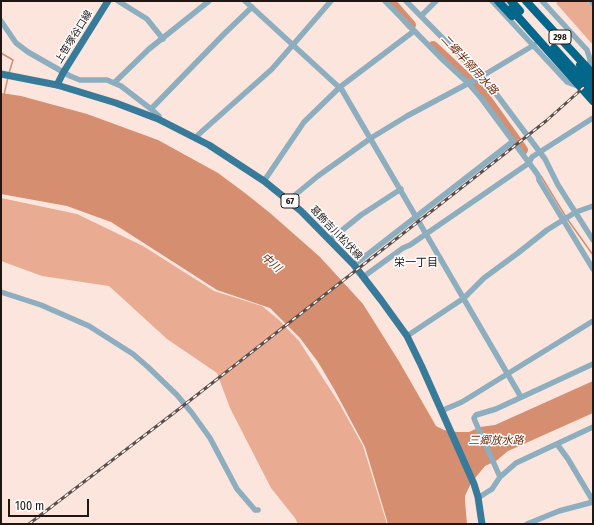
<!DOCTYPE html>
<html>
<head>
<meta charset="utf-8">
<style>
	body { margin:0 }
	#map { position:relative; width:594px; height:525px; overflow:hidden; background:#fce5dc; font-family:"Fira Sans Condensed",sans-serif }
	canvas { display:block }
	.frame { position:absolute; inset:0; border:2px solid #201613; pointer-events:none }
	.scale { position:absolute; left:8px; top:499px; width:81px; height:18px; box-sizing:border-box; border:2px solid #201613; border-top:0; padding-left:5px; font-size:12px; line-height:14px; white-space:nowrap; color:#201613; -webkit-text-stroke:3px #fff; paint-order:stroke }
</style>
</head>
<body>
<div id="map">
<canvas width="594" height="525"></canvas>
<div class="frame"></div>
<div class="scale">100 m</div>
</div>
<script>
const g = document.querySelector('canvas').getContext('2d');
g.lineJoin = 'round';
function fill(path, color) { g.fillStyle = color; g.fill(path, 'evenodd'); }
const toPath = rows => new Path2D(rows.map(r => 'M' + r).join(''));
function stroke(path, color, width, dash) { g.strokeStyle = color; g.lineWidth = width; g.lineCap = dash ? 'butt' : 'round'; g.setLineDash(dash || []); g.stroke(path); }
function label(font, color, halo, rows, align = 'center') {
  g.font = font + ' "Fira Sans Condensed","Noto Sans JP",sans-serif'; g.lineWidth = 3; g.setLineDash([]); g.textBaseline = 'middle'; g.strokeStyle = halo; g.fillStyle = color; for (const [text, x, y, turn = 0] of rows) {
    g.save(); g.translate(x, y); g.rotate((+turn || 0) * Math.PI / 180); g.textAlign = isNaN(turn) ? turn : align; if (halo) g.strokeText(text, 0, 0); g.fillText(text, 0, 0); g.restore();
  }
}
fill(toPath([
	[559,1,587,1,593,8,593,45,556,3],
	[1,198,77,214,143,246,214,291,262,306,279,320,299,341,339,403,363,446,387,524,298,524,295,518,271,488,230,408,217,373,167,339,109,286,42,276,1,261]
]), '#e9ab92');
fill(toPath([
	[1,93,21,96,87,114,158,140,218,173,245,193,270,213,320,257,363,304,400,363,436,426,444,430,457,432,469,432,480,427,495,425,593,381,593,413,508,451,496,461,485,466,471,483,465,496,465,501,467,524,388,524,365,447,334,389,318,362,300,338,270,308,217,290,111,222,67,206,1,194]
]), '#d68e71');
stroke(toPath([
	[1,53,13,60,9,73],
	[4,95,8,77],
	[541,176,566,217],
	[568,220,593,255]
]), '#d68e71', 1.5);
stroke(toPath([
	[390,1,411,25],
	[433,46,465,76,483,94,523,150]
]), '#d68e71', 10);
stroke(toPath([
	[504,1,511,9]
]), '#dbc6be', 8, [8, 4]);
stroke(toPath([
	[118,1,147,19,163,39],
	[245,1,342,90,521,397],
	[385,1,444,61,468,83,481,98,538,175,539,180,593,269],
	[406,1,491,87,545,159,558,185,593,240],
	[492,1,567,82,575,85,579,85],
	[542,1,587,50,590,59,590,71],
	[591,1,593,4],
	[421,16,436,1],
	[1,21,16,43,28,52,70,76,80,80,107,80,121,86,151,109,159,116,158,119],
	[114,83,149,49,209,1],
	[151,109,224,34,252,7],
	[196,138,199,134,272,69,331,1],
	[264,181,304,122,340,87,414,31],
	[289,200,318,176,371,138,407,116,484,75,534,45],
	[330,240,361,215,401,189],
	[354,265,512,142],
	[363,277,403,248,410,245,529,163,532,157,593,118],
	[1,292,41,305,89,326,133,354,148,367,177,395,192,413,210,438,237,489,255,510,258,510],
	[407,336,464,298,484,278,518,253,547,230,576,212,593,206],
	[441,411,462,402,593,321],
	[557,444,568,459,593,501],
	[500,477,475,421,474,418,476,415,496,409,593,364],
	[478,497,481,496,492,489,500,477,516,463,593,427],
	[527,524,559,511,593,502]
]), '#8daebf', 5.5);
stroke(toPath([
	[1,74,57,85,116,103,158,119,209,145,264,181,301,211,354,265,381,300,407,336,422,367,474,484,478,497,482,524],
	[57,85,63,73,108,1]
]), '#387a99', 7);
stroke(toPath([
	[498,1,512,16],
	[511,1,520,11],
	[526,1,593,74],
	[511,9,593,101],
	[554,48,573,69]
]), '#02678b', 8);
const rail = toPath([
	[29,524,179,409,493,163,546,121,593,79]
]);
stroke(rail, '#5b4e49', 3);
stroke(rail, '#fff', 1.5, [4.5]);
stroke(toPath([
	[580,65,593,81],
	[573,69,593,92]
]), '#02678b', 8);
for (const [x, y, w] of [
	[560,37,22],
	[290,201,18]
]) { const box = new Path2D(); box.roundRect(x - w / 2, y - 7, w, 14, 3); g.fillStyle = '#fff'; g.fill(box); stroke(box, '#201613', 1); }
label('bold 9px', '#201613', null, [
	["298",560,37],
	["67",290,201]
]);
label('10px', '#201613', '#fff', [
	["上笹塚谷口線",74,37,-58],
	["葛飾吉川松伏線",336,233,46]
]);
label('italic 11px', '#6f2d0f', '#fff', [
	["二郷半領用水路",469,65,47],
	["中川",271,263,41],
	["三郷放水路",496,441]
]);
label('11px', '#201613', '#fff', [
	["栄一丁目",416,263]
]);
</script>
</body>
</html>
